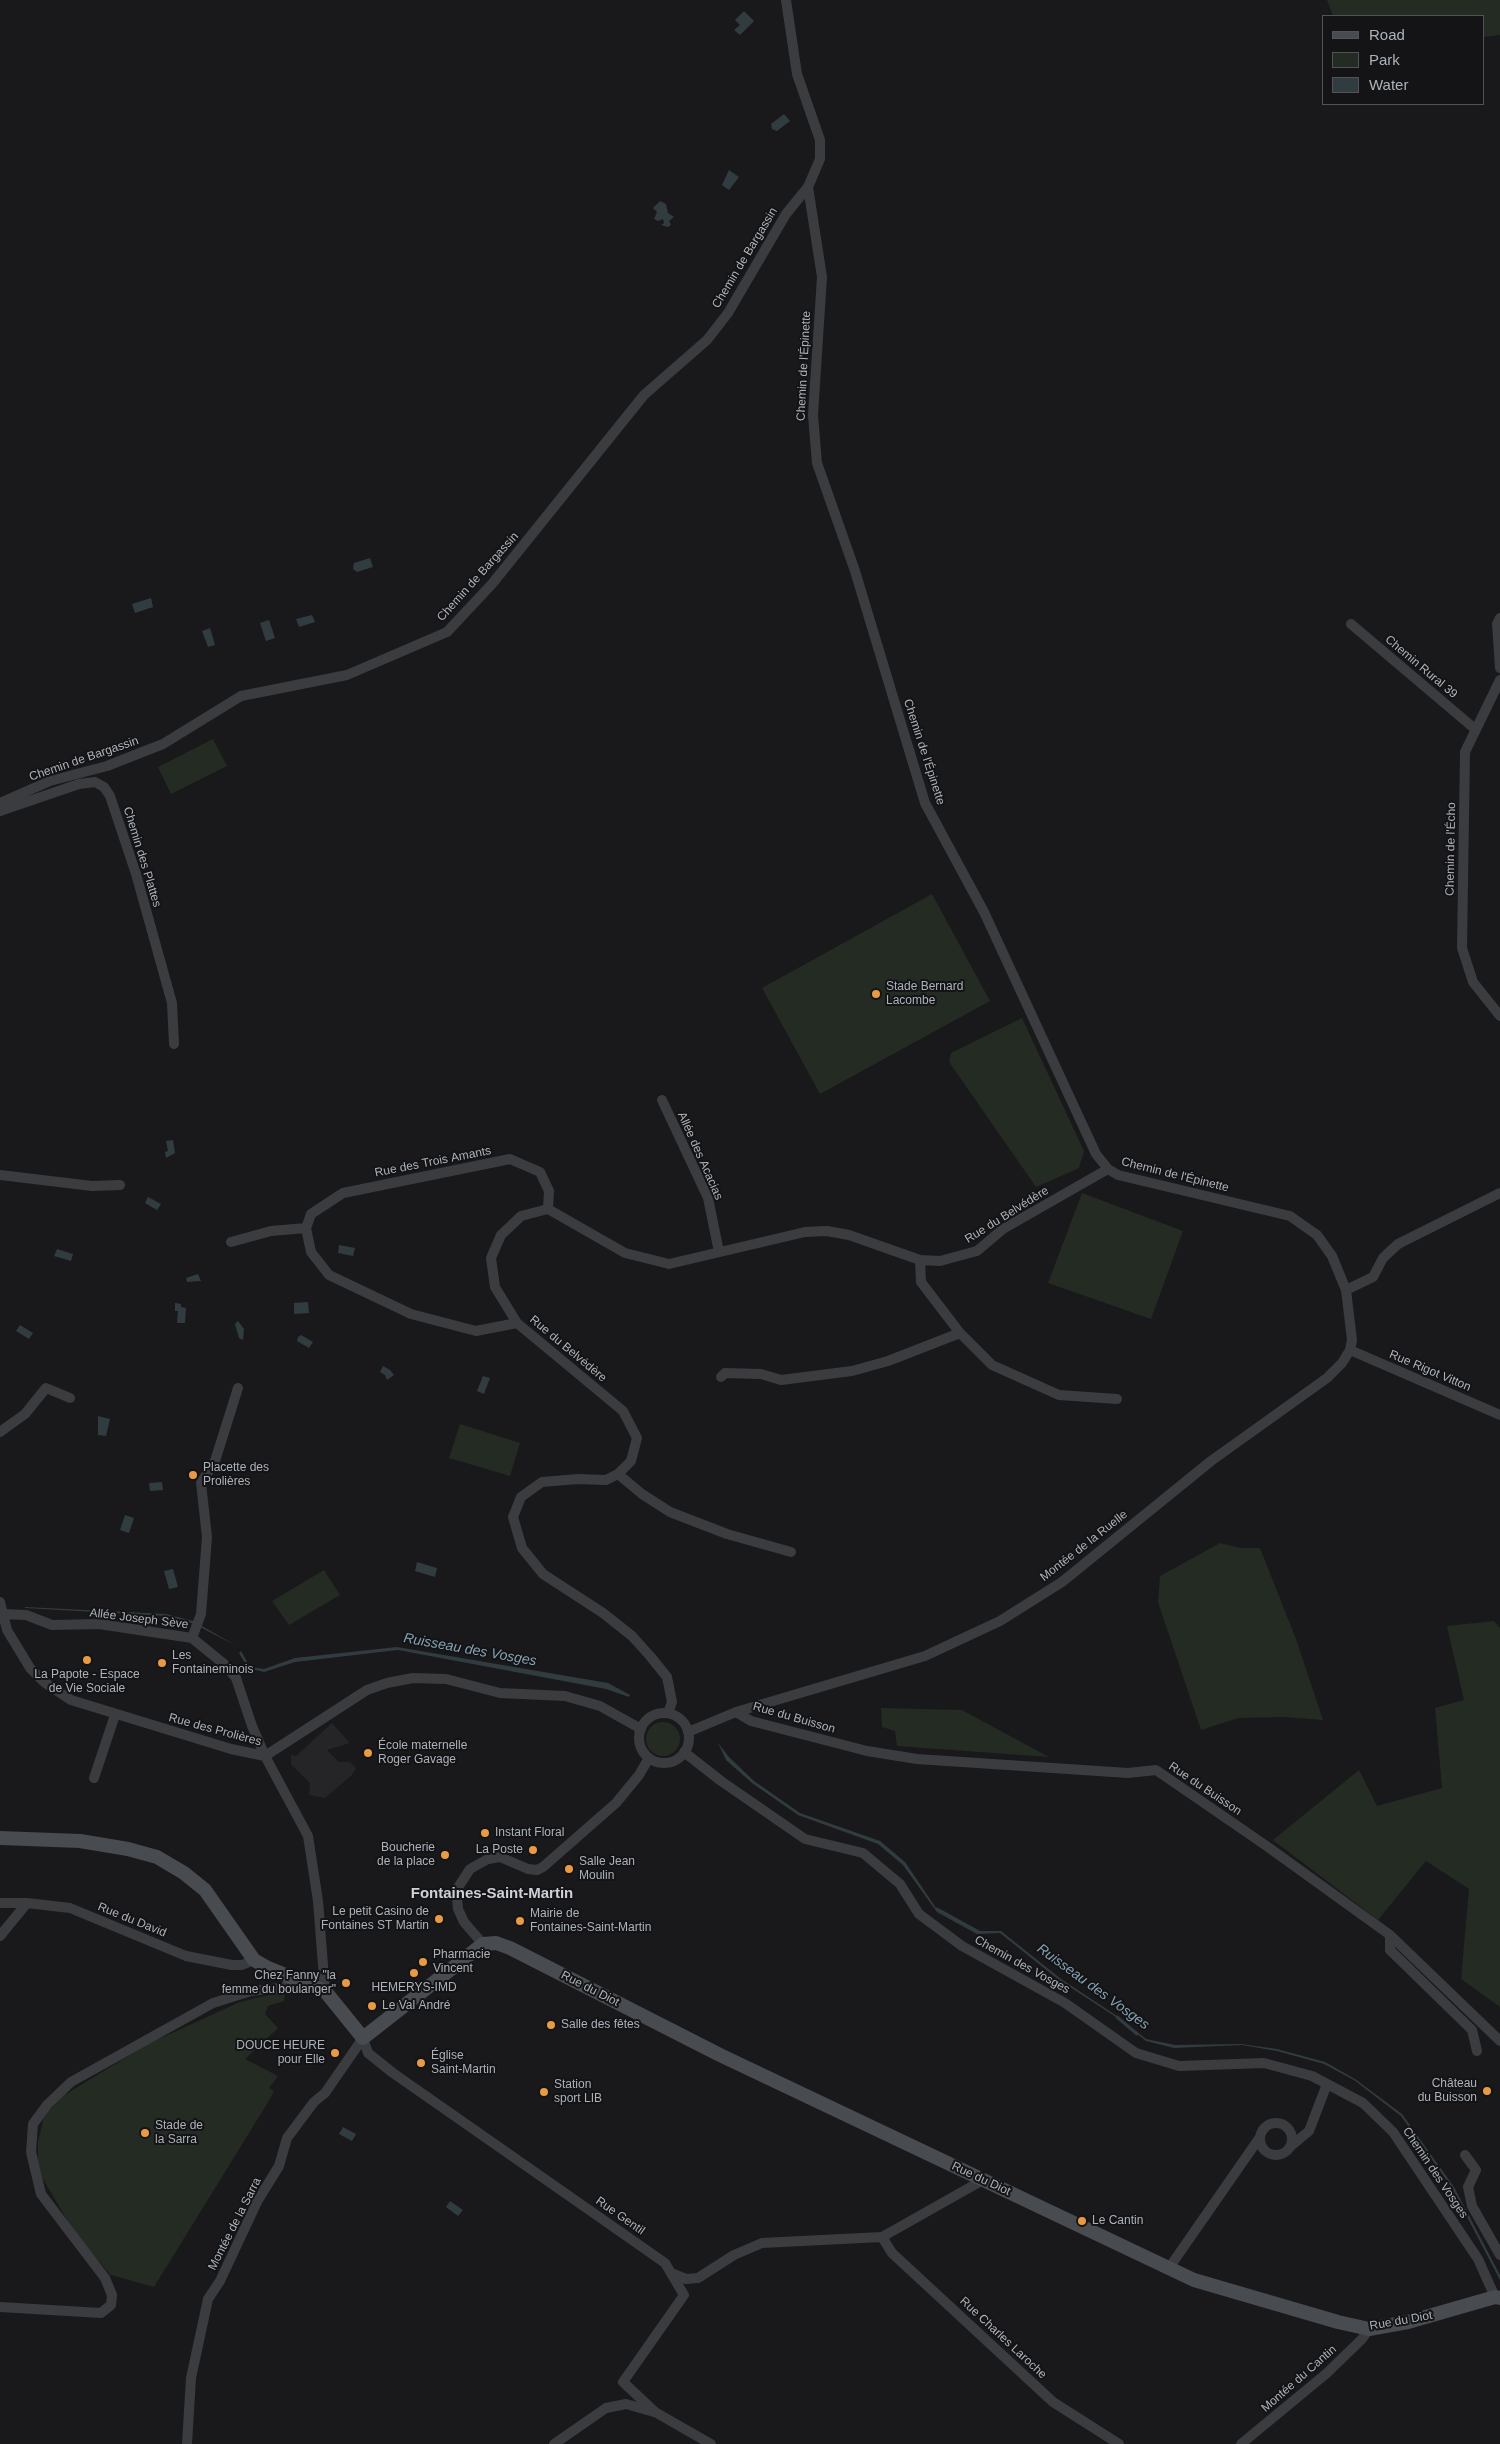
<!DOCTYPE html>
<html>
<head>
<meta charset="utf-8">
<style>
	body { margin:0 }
	#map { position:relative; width:1500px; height:2444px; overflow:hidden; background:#19191b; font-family:Helvetica,sans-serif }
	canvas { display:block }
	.legend { position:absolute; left:1322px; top:15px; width:162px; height:90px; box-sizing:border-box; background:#141416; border:1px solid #515358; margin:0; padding:6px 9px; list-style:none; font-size:15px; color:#acb2ba }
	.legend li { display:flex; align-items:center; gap:10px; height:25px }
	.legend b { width:25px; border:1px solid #515358 }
</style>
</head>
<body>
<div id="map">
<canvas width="1500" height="2444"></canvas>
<ul class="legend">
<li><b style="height:6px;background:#484b4f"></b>Road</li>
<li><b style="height:14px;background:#232b23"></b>Park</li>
<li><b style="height:14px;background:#313c40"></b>Water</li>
</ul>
</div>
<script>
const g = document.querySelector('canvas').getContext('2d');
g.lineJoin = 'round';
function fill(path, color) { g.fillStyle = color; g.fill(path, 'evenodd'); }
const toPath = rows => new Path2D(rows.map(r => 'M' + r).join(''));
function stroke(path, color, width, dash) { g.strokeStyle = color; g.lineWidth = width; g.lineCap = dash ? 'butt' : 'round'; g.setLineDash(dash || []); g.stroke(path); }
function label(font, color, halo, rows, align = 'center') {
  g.font = font + ' Helvetica,sans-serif'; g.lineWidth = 4; g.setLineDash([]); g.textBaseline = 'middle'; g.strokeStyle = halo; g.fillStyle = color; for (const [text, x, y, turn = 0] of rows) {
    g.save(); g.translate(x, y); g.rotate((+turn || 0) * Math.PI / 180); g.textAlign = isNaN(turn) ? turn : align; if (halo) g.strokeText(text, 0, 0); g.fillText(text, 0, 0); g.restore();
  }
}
fill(toPath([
	[332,1723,350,1743,327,1750,339,1762,350,1762,356,1768,352,1775,325,1798,309,1795,310,1783,291,1764,291,1755,296,1756]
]), '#252528');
fill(toPath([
	[1327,0,1500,0,1500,35,1484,37,1484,16,1333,16],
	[213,739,227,766,171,794,158,767],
	[932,894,990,1001,820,1094,762,988],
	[1022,1018,1084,1151,1079,1168,1036,1187,949,1062,951,1053],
	[1082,1193,1183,1231,1151,1319,1048,1283],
	[460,1424,520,1443,510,1476,449,1458],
	[1220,1543,1241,1548,1260,1548,1296,1639,1323,1720,1284,1717,1238,1718,1201,1730,1158,1602,1160,1576],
	[324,1570,340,1595,289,1625,272,1601],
	[1494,1621,1500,1628,1500,2007,1461,1979,1469,1889,1426,1861,1378,1920,1273,1840,1359,1770,1377,1806,1442,1788,1435,1708,1464,1700,1447,1626],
	[881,1708,962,1710,1049,1757,897,1746,895,1731,882,1727],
	'646 1739a17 17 0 1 1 34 0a17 17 0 1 1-34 0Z',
	[285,1991,284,2001,268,2006,265,2014,278,2028,245,2059,278,2076,269,2088,274,2091,270,2099,154,2287,111,2275,76,2235,43,2179,38,2162,38,2142,44,2116,63,2096,148,2044,240,2002]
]), '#232b23');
fill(toPath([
	[744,11,754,21,740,35,734,30,740,25,735,20],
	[784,114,790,121,777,131,772,129,771,124],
	[729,170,739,177,729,190,722,185],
	[660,201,666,204,668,213,674,217,669,221,671,225,668,227,661,225,664,223,663,219,658,221,654,219,657,212,653,208],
	[370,558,373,567,357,572,353,569,354,563],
	[151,598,153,607,135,613,132,604],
	[312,615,315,622,299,627,296,619],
	[269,620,275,638,266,641,260,623],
	[210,628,215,645,208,647,202,631],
	[173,1140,175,1153,166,1158,165,1152,168,1151,166,1141],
	[148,1197,161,1204,157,1210,145,1203],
	[339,1245,355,1248,353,1256,338,1253],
	[57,1249,73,1254,71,1261,54,1256],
	[198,1274,201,1281,187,1282,186,1278],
	[308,1302,309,1313,294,1314,294,1303],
	[175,1303,181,1304,181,1307,186,1308,185,1323,177,1323,178,1311,175,1311],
	[238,1321,244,1329,243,1340,239,1338,235,1324],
	[20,1325,33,1333,29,1339,16,1331],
	[301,1335,313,1342,309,1348,297,1341,298,1337],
	[383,1366,390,1370,394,1375,387,1380,385,1375,380,1372],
	[483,1376,490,1378,484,1394,477,1391],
	[98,1416,110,1419,106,1436,98,1435],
	[162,1482,163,1490,150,1491,149,1483],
	[125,1515,134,1518,129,1533,120,1530],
	[417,1562,437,1568,435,1577,415,1571],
	[173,1569,178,1587,169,1589,164,1571],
	[25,1607,166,1614,193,1621,237,1646,194,1624,167,1616,25,1608],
	[397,1647,608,1683,630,1695,629,1697,606,1689,398,1650,295,1662,264,1672,248,1668,239,1653,241,1651,250,1667,264,1669,295,1658],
	[718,1743,729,1757,754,1781,800,1813,880,1841,905,1862,938,1911,976,1931,1001,1931,1061,1979,1120,2018,1146,2039,1175,2045,1241,2044,1277,2049,1325,2062,1355,2079,1402,2114,1454,2187,1500,2275,1500,2280,1452,2188,1401,2116,1354,2080,1324,2064,1277,2051,1242,2045,1174,2048,1146,2041,1119,2019,1059,1980,1000,1933,977,1934,937,1912,903,1865,878,1844,798,1815,752,1783,726,1760],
	[343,2127,356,2134,352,2141,339,2134],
	[450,2201,463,2210,458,2216,446,2207]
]), '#313c40');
stroke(toPath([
	[937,1909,979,1932],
	[1117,2017,1137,2034]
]), '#313c40', 3);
stroke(toPath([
	[1500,618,1497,624,1500,668],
	[1351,624,1475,729],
	[1500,680,1465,752,1462,948,1473,982,1500,1016],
	[0,803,50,781,107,766,163,744,241,696,347,675,447,632,492,584,644,395,707,340,728,313,786,214,808,187],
	[0,811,79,784,95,782,104,787,110,796,136,874,172,1003,174,1044],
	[662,1100,708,1198,719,1252],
	[0,1175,92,1186,120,1185],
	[231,1242,271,1231,306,1228],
	[920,1260,921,1282,960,1333,992,1365,1059,1395,1117,1399],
	[1346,1290,1373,1277,1383,1258,1398,1244,1500,1193],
	[517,1323,476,1331,411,1314,329,1275,311,1252,306,1228,311,1214,343,1193,510,1159,540,1172,549,1191,548,1209],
	[1350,1350,1500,1415],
	[721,1377,725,1373,761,1374,781,1380,852,1371,888,1361,960,1333],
	[0,1432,25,1414,46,1388,70,1398],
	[618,1474,642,1494,670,1512,727,1534,791,1552],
	[0,1602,7,1630,30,1668,44,1682,71,1700,231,1749,265,1756],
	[2,1614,26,1615,52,1625,99,1624,192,1638,224,1664,236,1678,252,1726,265,1756,308,1836,318,1901,325,1991],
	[192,1638,201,1614,207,1537,201,1483,215,1461,238,1388],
	[736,1712,751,1721,867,1751,917,1759,1128,1773,1156,1770,1268,1847,1390,1935,1500,2041],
	[668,1713,672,1702,667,1677,650,1656,632,1636,603,1613,543,1574,522,1548,513,1517,521,1497,542,1482,578,1479,606,1480,618,1474,631,1461,637,1438,623,1411,517,1323,495,1287,491,1258,501,1235,521,1216,548,1209,625,1253,669,1264,805,1232,827,1231,849,1235,920,1260,940,1261,977,1251,1003,1229,1108,1169],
	'639 1738a25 25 0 1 1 50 0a25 25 0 1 1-50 0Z',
	[688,1732,736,1712,925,1656,1000,1621,1062,1582,1211,1461,1327,1378,1342,1363,1350,1350,1352,1340,1346,1290,1332,1256,1317,1235,1290,1216,1118,1175,1108,1169,1096,1154,984,912,925,803,855,571,817,463,813,415,822,277,808,187,820,159,820,140,797,74,786,0],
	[684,1752,721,1781,805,1839,863,1853,900,1884,919,1914,962,1946,1065,2003,1136,2053,1179,2066,1264,2063,1312,2076,1363,2103,1393,2132,1478,2259,1495,2297],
	[265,1756,367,1690,387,1683,413,1678,446,1679,500,1693,565,1696,600,1706,641,1729],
	[94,1778,115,1715],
	[0,1903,27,1903,70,1908,186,1956,232,1965,242,1965,254,1960],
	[1390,1935,1390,1950,1472,2030,1477,2051],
	[0,1936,27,1903],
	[483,1944,464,1922,458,1909,457,1898,459,1886,470,1869,488,1859,500,1857,528,1869,537,1870,543,1867,616,1803,639,1775,649,1758],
	[363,2038,368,2053,393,2073,665,2263,684,2295,623,2382,655,2412,711,2444],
	'1260 2139a16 16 0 1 1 32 0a16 16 0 1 1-32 0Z',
	[1291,2146,1309,2131,1327,2084],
	[1465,2155,1476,2170,1468,2187,1472,2206,1500,2255],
	[882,2237,892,2253,1053,2402,1119,2444],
	[1169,2268,1260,2137],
	[671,2273,686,2279,698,2278,734,2255,762,2243,882,2237,983,2180],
	[0,2307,101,2313,111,2305,112,2295,105,2278,41,2194,31,2152,33,2124,47,2105,71,2082,213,2003,251,1991,281,1988,303,1981],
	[187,2444,191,2378,208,2299,220,2281,258,2200,279,2166,287,2138,314,2102,325,2093,363,2038],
	[554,2444,606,2408,626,2404,654,2412],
	[1241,2444,1327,2373,1362,2339,1369,2329]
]), '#3a3c40', 10);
stroke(toPath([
	[0,1838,80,1841,128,1849,157,1857,184,1873,205,1890,254,1960,268,1968,325,1991,363,2038,483,1944,496,1943,510,1948,720,2055,1194,2280,1338,2322,1369,2329,1408,2322,1495,2297,1500,2298]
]), '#484b4f', 14);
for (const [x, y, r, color] of [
	[876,994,5,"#e99b43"],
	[193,1475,5,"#e99b43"],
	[87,1660,5,"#e99b43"],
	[162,1663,5,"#e99b43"],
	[368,1753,5,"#e99b43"],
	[485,1833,5,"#e99b43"],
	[533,1850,5,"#e99b43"],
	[445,1855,5,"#e99b43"],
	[569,1869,5,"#e99b43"],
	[439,1919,5,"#e99b43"],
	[520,1921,5,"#e99b43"],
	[423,1962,5,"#e99b43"],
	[414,1973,5,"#e99b43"],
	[346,1983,5,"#e99b43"],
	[372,2006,5,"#e99b43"],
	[551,2025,5,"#e99b43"],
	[335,2053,5,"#e99b43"],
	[421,2063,5,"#e99b43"],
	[1487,2091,5,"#e99b43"],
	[544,2092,5,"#e99b43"],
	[145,2133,5,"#e99b43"],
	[1082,2221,5,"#e99b43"]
]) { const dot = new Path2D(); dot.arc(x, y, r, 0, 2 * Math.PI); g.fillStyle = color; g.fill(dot); stroke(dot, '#141416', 2); }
label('12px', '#acb2ba', '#141416', [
	["Chemin de Bargassin",745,258,-59],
	["Chemin de l'Épinette",804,366,-87],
	["Chemin de Bargassin",478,577,-48],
	["Chemin Rural 39",1421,667,40],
	["Chemin de l'Épinette",924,752,72],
	["Chemin de Bargassin",84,759,-19],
	["Chemin de l'Écho",1451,849,-89],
	["Chemin des Plattes",142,857,73],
	["Allée des Acacias",700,1156,66],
	["Rue des Trois Amants",433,1162,-11],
	["Chemin de l'Épinette",1175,1175,14],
	["Rue du Belvédère",1007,1215,-32],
	["Rue du Belvédère",568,1349,40],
	["Rue Rigot Vitton",1430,1371,23],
	["Montée de la Ruelle",1084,1546,-38],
	["Allée Joseph Sève",139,1619,7],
	["Rue du Buisson",794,1718,16],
	["Rue des Prolières",215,1730,15],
	["Rue du Buisson",1205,1789,34],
	["Rue du David",132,1920,22],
	["Chemin des Vosges",1022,1965,29],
	["Rue du Diot",590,1989,27],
	["Chemin des Vosges",1435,2173,56],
	["Rue du Diot",981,2179,25],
	["Rue Gentil",620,2216,35],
	["Montée de la Sarra",235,2224,-63],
	["Rue du Diot",1401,2321,-10],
	["Rue Charles Laroche",1003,2338,43],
	["Montée du Cantin",1299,2379,-41]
]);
label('12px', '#acb2ba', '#141416', [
	["Stade Bernard",886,987],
	["Lacombe",886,1001],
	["Placette des",203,1468],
	["Prolières",203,1482],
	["Les",172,1656],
	["Fontaineminois",172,1670],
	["La Papote - Espace",87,1675,"center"],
	["de Vie Sociale",87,1689,"center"],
	["École maternelle",378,1746],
	["Roger Gavage",378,1760],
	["Instant Floral",495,1833],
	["Boucherie",435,1848,"right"],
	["de la place",435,1862,"right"],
	["La Poste",523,1850,"right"],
	["Salle Jean",579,1862],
	["Moulin",579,1876],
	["Le petit Casino de",429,1912,"right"],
	["Fontaines ST Martin",429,1926,"right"],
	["Mairie de",530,1914],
	["Fontaines-Saint-Martin",530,1928],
	["Pharmacie",433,1955],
	["Vincent",433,1969],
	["Chez Fanny \"la",336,1976,"right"],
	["femme du boulanger\"",336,1990,"right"],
	["HEMERYS-IMD",414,1988,"center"],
	["Le Val André",382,2006],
	["Salle des fêtes",561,2025],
	["DOUCE HEURE",325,2046,"right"],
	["pour Elle",325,2060,"right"],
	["Église",431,2056],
	["Saint-Martin",431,2070],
	["Château",1477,2084,"right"],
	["du Buisson",1477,2098,"right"],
	["Station",554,2085],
	["sport LIB",554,2099],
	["Stade de",155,2126],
	["la Sarra",155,2140],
	["Le Cantin",1092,2221]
], 'left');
label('italic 14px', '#85a3b2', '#141416', [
	["Ruisseau des Vosges",470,1650,10],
	["Ruisseau des Vosges",1093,1987,36]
]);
label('bold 15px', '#cdd0d6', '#141416', [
	["Fontaines-Saint-Martin",492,1894]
]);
</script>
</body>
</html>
